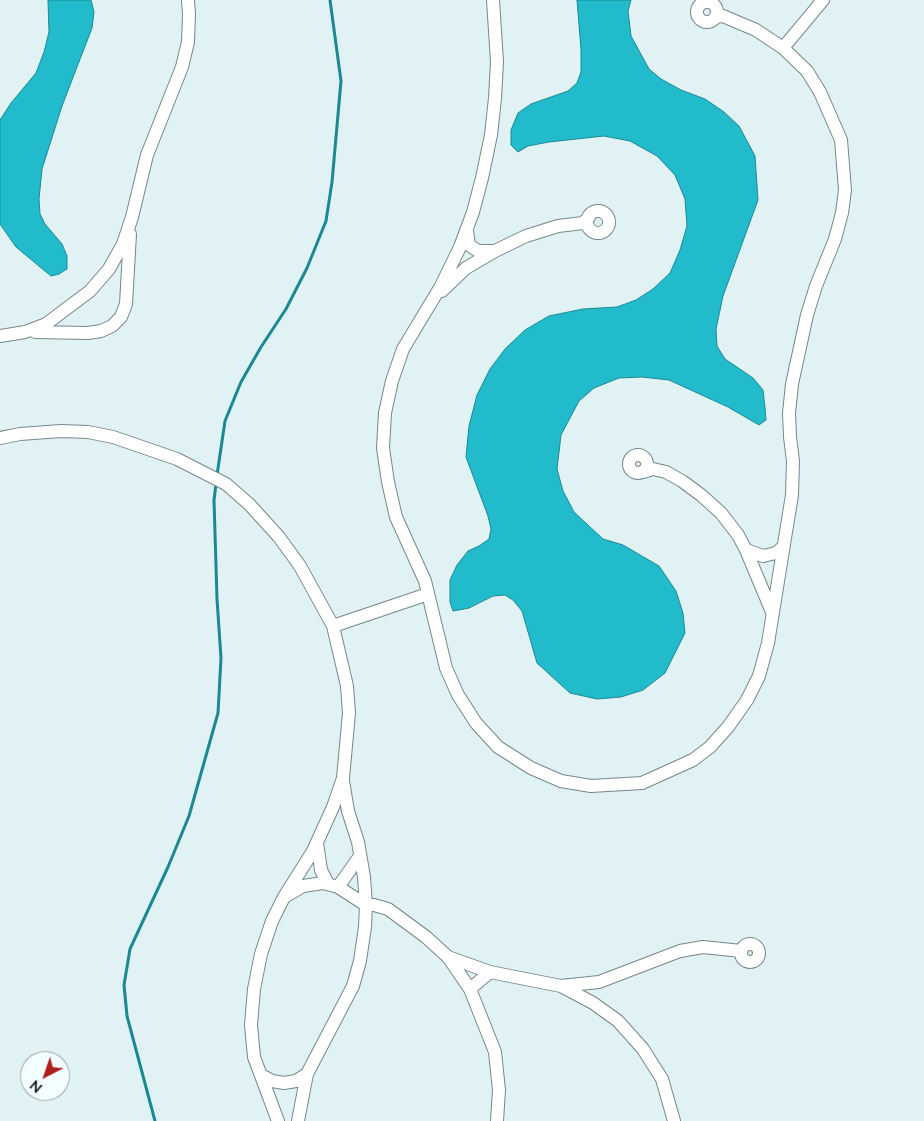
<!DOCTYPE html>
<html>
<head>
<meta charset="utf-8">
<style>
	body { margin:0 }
	#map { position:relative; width:924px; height:1121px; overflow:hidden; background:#e0f2f4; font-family:Lato,sans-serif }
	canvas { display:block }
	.north { position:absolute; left:20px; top:1051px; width:50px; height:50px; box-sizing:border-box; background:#f3feff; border:1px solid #969fa0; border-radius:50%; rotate:221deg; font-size:14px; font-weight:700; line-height:20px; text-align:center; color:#0b1112 }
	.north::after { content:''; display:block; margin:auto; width:18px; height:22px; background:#af1e1f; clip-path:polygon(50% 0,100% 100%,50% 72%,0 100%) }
</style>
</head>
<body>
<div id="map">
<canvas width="924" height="1121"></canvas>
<div class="north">N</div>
</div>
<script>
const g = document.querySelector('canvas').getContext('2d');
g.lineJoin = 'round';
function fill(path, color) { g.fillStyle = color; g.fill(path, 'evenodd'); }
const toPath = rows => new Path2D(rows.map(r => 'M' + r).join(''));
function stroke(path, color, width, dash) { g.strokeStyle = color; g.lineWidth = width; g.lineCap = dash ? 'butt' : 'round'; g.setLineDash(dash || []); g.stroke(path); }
const water = toPath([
	[48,0,91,0,94,12,92,28,62,106,42,169,39,199,40,214,45,224,62,244,67,256,67,269,59,274,51,276,16,247,0,224,0,120,11,103,36,73,44,52,49,32,48,0],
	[577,0,631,0,628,11,631,36,649,69,661,79,681,90,705,99,724,112,739,126,755,156,758,200,723,296,716,329,717,346,725,359,753,378,763,390,765,408,766,420,759,425,728,407,669,380,642,377,619,378,594,388,579,401,561,435,557,469,563,491,574,512,603,539,623,545,659,566,676,591,683,613,685,633,665,673,643,690,621,697,597,699,570,693,537,663,522,611,513,600,505,595,493,596,469,608,453,611,450,602,450,580,457,565,468,551,479,546,489,539,491,529,488,516,466,457,469,426,477,395,490,369,505,349,525,330,549,316,583,309,617,307,636,300,653,289,670,273,680,250,687,226,685,199,675,175,657,156,630,141,604,136,549,142,528,146,518,152,511,145,511,130,518,113,531,104,568,91,577,83,581,72,581,49,577,0]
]);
fill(water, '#2bc');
stroke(water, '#1b8894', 1);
stroke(toPath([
	[217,475,225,421,241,382,261,347,286,309,307,268,326,221,332,182,341,81,330,0],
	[155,1121,127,1016,124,985,130,949,168,867,189,816,218,713,221,658,217,599,214,500,216,484]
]), '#1b8894', 3);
const minor = toPath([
	[493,0,497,62,495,98,491,135,482,178,473,212,460,247,441,286,403,349,392,381,385,413,383,448,388,482,396,517,425,581,446,668,458,695,476,723,498,747,531,768,561,781,591,786,642,783,693,760,710,747,728,727,747,700,759,676,768,643,792,495,793,461,790,437,789,413,792,384,807,315,816,286,835,239,842,213,845,190,841,140,820,92,807,71,783,48,756,30,723,16,715,17],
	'697 12a10 10 0 1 1 20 0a10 10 0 1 1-20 0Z',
	[783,48,823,0],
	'587 222a11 11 0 1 1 22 0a11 11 0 1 1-22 0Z',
	[467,231,469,245,478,251,495,251],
	[442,291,466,268,495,251,526,236,558,226,583,223,589,217],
	[35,332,88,333,101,331,112,326,121,317,126,304,130,234],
	[0,336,25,332,46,324,90,291,109,269,123,244,132,217,147,155,182,67,188,42,189,14,188,0],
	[0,438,20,434,61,431,88,432,113,437,177,459,226,484,249,504,279,537,300,566,333,626,347,686,349,713,343,778,333,807,313,851,284,897,272,921,261,954,254,989,251,1025,254,1057,278,1121],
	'629 464a9 9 0 1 1 18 0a9 9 0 1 1-18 0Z',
	[643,472,653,469,666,472,682,481,701,495,721,513,738,535,746,550,772,612],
	[746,550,763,556,776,553,783,547],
	[333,626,428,594],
	[343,781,348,811,358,842,364,877,366,905,374,905,388,909,426,937,448,957,470,989,495,1052,499,1090,497,1121],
	[317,843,321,870,328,884],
	[338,887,360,856],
	[286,896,303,886,323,883,338,887,366,905,365,927,360,961,353,986,307,1074,298,1121],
	'741 953a9 9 0 1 1 18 0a9 9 0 1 1-18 0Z',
	[448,957,490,972,561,986,593,1003,618,1021,643,1049,662,1079,674,1121],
	[561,986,599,982,680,951,703,947,741,951],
	[470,989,490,972],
	[261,1075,272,1081,284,1083,296,1081,307,1074]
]);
stroke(minor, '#77878a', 14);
stroke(minor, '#fff', 12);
</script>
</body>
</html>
